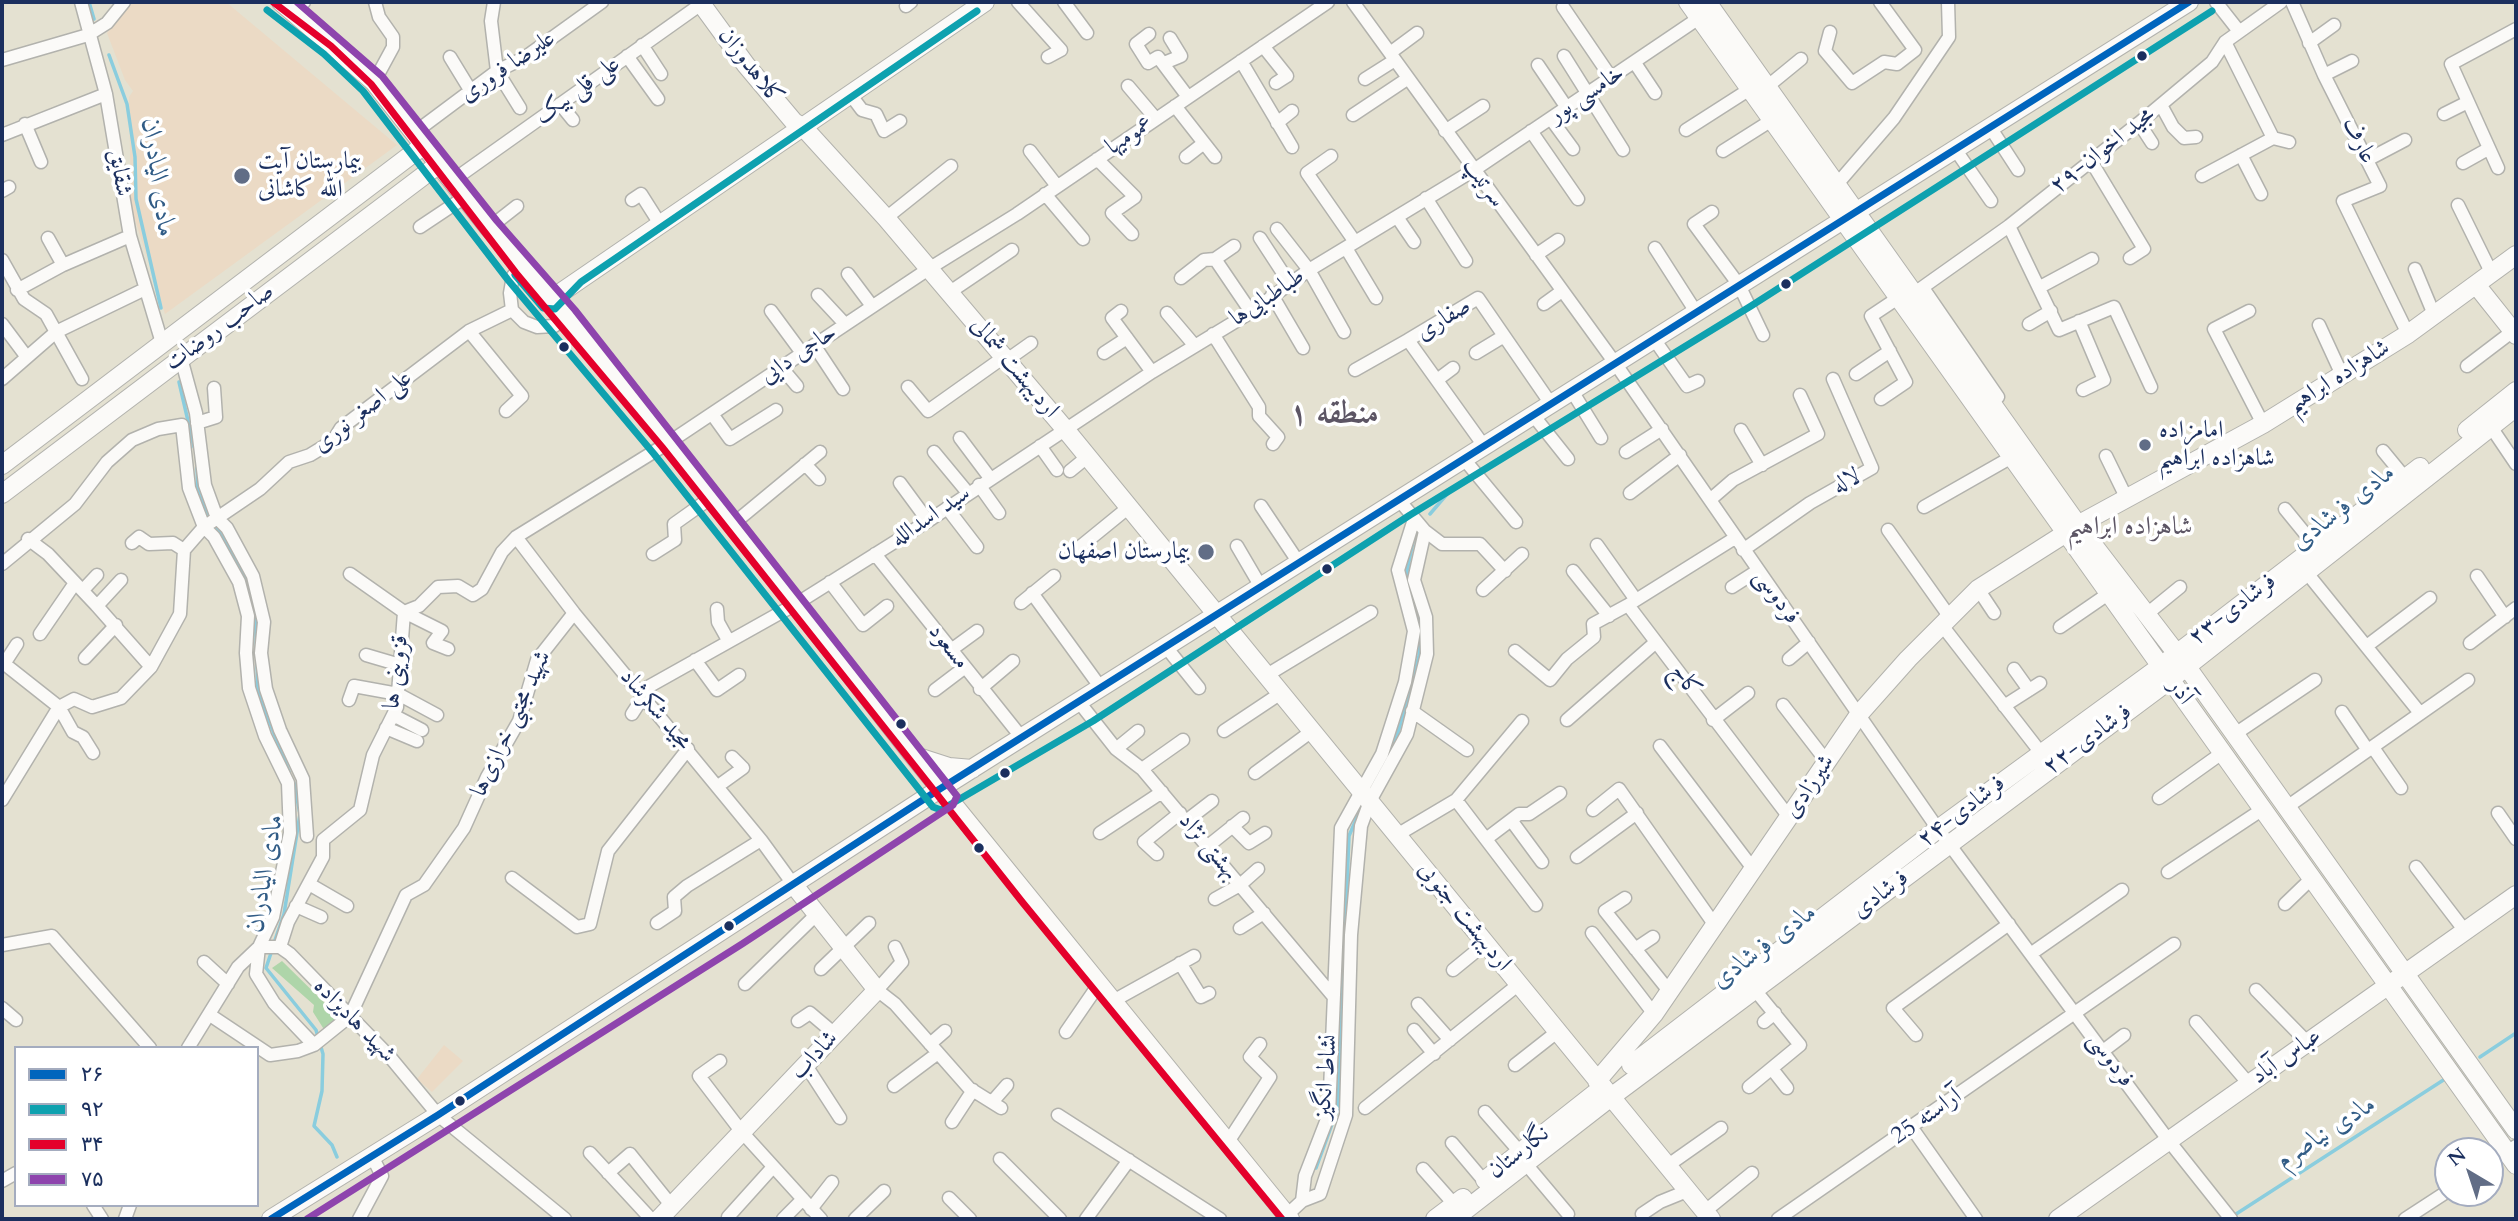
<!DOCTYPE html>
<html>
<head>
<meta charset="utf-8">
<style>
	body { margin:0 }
	#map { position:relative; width:2518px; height:1221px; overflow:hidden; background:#e4e1d1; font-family:Cardo,serif }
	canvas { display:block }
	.frame { position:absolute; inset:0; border:4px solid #1b2f5e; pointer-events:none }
	.legend { position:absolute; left:14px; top:1046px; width:245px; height:161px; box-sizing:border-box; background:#fff; border:2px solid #a4acbf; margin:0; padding:9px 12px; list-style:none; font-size:21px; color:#1b2f5e }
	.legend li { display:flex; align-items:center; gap:14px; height:35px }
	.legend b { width:35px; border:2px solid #a4acbf }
	.north { position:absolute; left:2434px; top:1137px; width:70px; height:70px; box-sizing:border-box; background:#fff; border:2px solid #a4acbf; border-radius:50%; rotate:321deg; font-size:19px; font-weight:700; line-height:28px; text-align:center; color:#1b2f5e }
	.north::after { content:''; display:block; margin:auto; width:24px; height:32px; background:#616d86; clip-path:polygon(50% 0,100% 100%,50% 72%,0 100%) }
</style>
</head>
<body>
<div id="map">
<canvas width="2518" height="1221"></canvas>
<div class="frame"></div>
<ul class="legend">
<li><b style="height:9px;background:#0065bd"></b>۲۶</li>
<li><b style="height:9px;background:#0ea1af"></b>۹۲</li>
<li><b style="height:9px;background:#e4002b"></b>۳۴</li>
<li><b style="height:9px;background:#8e44ad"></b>۷۵</li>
</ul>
<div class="north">N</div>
</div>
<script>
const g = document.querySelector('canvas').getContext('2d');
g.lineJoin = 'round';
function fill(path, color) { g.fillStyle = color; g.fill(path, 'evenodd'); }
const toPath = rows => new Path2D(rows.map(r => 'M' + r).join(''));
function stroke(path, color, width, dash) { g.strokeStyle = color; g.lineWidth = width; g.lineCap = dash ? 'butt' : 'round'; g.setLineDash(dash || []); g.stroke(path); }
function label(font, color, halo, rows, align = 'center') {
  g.font = font + ' Cardo,Amiri,serif'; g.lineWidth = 7; g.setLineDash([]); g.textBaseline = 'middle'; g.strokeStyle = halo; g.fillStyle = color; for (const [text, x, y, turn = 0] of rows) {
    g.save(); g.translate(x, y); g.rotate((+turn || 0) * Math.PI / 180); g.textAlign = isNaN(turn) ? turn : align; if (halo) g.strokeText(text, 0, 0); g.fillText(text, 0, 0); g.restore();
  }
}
fill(toPath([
	[131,2,226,2,397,145,165,314,131,207,129,97,133,91,125,80,107,33],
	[444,1045,463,1061,432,1092,417,1079]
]), '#ebdac5');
fill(toPath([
	[282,961,340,1018,325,1031,313,1012,314,1005,272,968]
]), '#aed5a9');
stroke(toPath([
	[89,2,94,19],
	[109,55,127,104,135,157,136,199,161,308],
	[179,382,194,447],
	[197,468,198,491,210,517],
	[1430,514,1448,493],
	[214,524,248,580],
	[1409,579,1407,571,1413,542],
	[1416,606,1421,622],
	[255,608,258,692,289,772],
	[1388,754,1397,736,1419,656,1421,630],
	[2053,755,2070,744],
	[1345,932,1349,836,1363,803],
	[274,943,284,914,300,814,294,783],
	[272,950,266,968,316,1030,323,1054,322,1091,314,1126,332,1145,337,1157],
	[2480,1057,2516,1033],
	[1316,1168,1338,1108,1344,957],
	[2233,1216,2445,1079]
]), '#8acdde', 3.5);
const street = toPath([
	[81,2,106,94,130,236,162,343],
	[494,2,491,21,497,71,520,108],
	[1018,2,1061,50,1048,57],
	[1064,2,1087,33],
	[1353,2,1615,363,1938,829,2169,1141,2231,1219],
	[2216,2,2238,30],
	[2292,2,2324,75,2380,186,2343,201,2408,334],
	[906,6,911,2],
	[1563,7,1612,79],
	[293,11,304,2],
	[1830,32,1825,51,1852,83,1884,62,1897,64,1915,50,1880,2],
	[1149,34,1136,44,1148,63,1158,57,1188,97],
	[2225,42,2273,138],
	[2309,43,2334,25],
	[642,45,661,74],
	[1263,46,1287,76,1276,83],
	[1390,53,1417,33],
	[627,56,658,99],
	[1564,56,1623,150],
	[450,57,472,93],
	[2,60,88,35,107,23,124,2],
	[1241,61,1292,147],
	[1164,63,1181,56,1170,38],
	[1635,63,1655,93],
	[1538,65,1567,108],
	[2324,75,2352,61],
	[1365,79,1395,60],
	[374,82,393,47,393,37,379,17,375,2],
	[1128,86,1156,119],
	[1768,86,1801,59],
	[850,94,862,110,876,114,884,131,900,121],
	[560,104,573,120],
	[2161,105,2173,127,2184,138,2196,137],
	[1175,106,1215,157],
	[2444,114,2466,103],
	[1353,115,1407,79],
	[1551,119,1573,149],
	[1277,123,1292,111],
	[2139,123,2152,143],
	[25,124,41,162],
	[1990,127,2018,170],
	[1686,130,1750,89],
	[1445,131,1483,106],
	[1531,131,1578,199],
	[414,133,497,71,524,58,602,2],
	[2,135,106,94],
	[2273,138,2289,142],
	[1955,149,1991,201],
	[1030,151,1057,186],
	[1723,151,1772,120],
	[2241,155,2261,194],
	[1331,156,1307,173,1355,242],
	[1186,157,1204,143],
	[1097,159,1135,197,1112,213,1132,234],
	[2367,160,2405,140],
	[2091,161,2144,249,2130,258],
	[2463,163,2488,149],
	[2498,168,2451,64,2516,29],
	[2202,176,2273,138],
	[452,181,704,2],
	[1838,183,1894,118,1949,37,1948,2],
	[2,191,9,187],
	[1045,194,1083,239],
	[1426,198,1466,261],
	[632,200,641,194,660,224],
	[2458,205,2492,274],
	[1712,212,1694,224,1739,285,1763,335],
	[1397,217,1414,242],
	[886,218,951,166],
	[2009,226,2059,330,2114,307,2151,387],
	[420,227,465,197],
	[489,228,517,206],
	[1277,229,1309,270,1344,332],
	[48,238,63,265],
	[1260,238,1290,284],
	[1346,248,1376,298],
	[1655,248,1696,312],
	[1536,255,1558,240],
	[1215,259,1234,246],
	[2,260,24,299,46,314,82,379],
	[521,267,513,276,510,293,512,310,524,322,537,327,554,326,567,317],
	[2415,269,2435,317],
	[848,274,872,306],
	[1181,278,1204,260,1215,259,1251,312],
	[2040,287,2092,259],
	[1923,288,1998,397],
	[17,290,63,265,130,236],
	[950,292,1012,250],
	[1916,292,2009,226,2139,123,2212,62,2225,42,2281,2],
	[818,295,845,324],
	[1272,295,1303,348],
	[1544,304,1562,291],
	[771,311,802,353],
	[1121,311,1112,318,1152,372],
	[2249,311,2214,329,2263,424],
	[1167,313,1195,346],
	[2079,321,2104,380,2083,390],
	[2,324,26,356],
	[2029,324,2051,311],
	[2319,325,2342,375],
	[469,331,522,396,506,411],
	[1213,334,1259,407,1259,416,1278,437,1273,444],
	[1654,339,1687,386,1698,381],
	[814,345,843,389],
	[1104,353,1127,338],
	[1476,353,1504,336],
	[181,358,196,413,205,485,217,518,227,528,253,576,264,622,261,653,266,689,280,730,303,779,307,836],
	[1007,360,1031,343],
	[2467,366,2513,331],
	[781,367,797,386],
	[1355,370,1408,340],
	[1856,374,1890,351],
	[2,379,56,332,145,289],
	[1437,380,1453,368],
	[908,387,928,411,1004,357],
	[1572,391,1601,438],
	[1881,399,1906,382,1871,316,1898,298],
	[712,414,730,439,776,410],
	[1533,415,1568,459],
	[197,423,216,417,214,388],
	[2491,427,2516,464],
	[1741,430,1762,465],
	[960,438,990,478],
	[1040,446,1057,470],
	[1484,446,1408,340,1478,298,1551,404],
	[2383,451,2406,479],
	[934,452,968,493],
	[1626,452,1662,429],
	[2106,456,2127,499],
	[1464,459,1516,522],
	[805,464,819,479],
	[1070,471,1086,458],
	[900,483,928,521],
	[979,485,999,513],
	[1630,493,1680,455],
	[1711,499,1733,480,1818,434,1800,395],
	[1399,500,1425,531,1442,544,1480,544,1505,571],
	[1261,506,1299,563],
	[1924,507,2010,458],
	[947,508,977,547],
	[2285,509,2316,547],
	[733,524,820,452],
	[1888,530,1949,616],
	[516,537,574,613,761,840,793,884],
	[28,539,48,554,97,606,151,667],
	[132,543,139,537,149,544,173,543,184,550],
	[1597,545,1636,600,1628,605,1789,817],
	[1237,546,1261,587],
	[1743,550,1810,503,1872,468,1833,379],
	[1075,551,1129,507],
	[653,554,675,540,674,524,712,497],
	[875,554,1022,738],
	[2,564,75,504,107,462,132,440,158,429,182,425,189,488,204,527,214,537,239,582,248,616,246,653,249,688,265,736,288,783,290,833,273,917,259,947,256,974,274,1003,314,1045],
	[1573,571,1609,616],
	[2307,573,2420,713],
	[350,574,404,612,442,631,433,643,448,649],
	[2477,576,2505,617],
	[830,582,863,625,887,606],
	[1732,587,1757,571],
	[1978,589,1994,613],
	[83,590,97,575],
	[1483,590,1522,554],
	[1032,593,1101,688],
	[1636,600,1735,538],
	[1021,603,1054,576],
	[97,606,121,580],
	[717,609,718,622,728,640],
	[2153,609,2180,587],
	[1941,624,2041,753],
	[2060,627,2108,594],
	[40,634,75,583],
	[2470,643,2516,608],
	[2368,645,2430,598],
	[1166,647,1199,688],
	[951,650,977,631],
	[1515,651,1550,680,1567,659,1594,637,1593,624,1628,605],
	[366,655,400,665],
	[85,658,116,625],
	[1789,659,1809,642],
	[695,660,717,690,739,675],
	[2,662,59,707,73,732,83,737,93,753],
	[4,664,17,644],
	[2014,669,2029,690],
	[1267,675,1371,612],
	[980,689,1013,661],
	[935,690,964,668],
	[639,692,796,604,928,521,1152,372,1251,312,1309,270,1474,170,1699,18],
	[349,700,354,686,398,694,437,715],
	[1079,702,1116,749,1142,769,1333,996],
	[1783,705,1827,762],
	[2004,706,2040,683],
	[1412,711,1467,750],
	[2342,712,2367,749],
	[632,714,643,697],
	[393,715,422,730],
	[1567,720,1656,642],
	[1713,720,1748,693],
	[386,728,417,741],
	[1224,731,1281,693],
	[2235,734,2315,680],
	[1660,746,1754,870],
	[1116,749,1138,731],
	[2374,749,2401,788],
	[1142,769,1183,740],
	[1255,773,1312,731],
	[718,786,743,768,732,757],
	[2159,798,2222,753],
	[2,800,59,707,74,699,92,707,121,698,151,667,180,614,184,550,204,527,260,489,289,462,310,455,333,441,341,428,469,331,512,310],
	[1456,800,1536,905],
	[2287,807,2468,680],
	[1593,810,1619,789,1714,924],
	[2498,813,2516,839],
	[1511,820,1542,862],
	[1186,821,1212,801],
	[1232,826,1249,843,1265,833],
	[1100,833,1162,792],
	[1397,835,1456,800,1522,721],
	[1486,839,1519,814,1529,814,1560,793],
	[323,840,360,810,373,755,397,707,404,612,419,606,438,587,458,586,473,595,482,589,502,552,516,537,668,443,930,268,1017,214,1328,2],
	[1208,846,1243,818],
	[1157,854,1144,842,1180,813],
	[1577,857,1637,813],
	[2416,867,2465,931],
	[2168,872,2263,809],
	[512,878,577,927,590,924,608,851,688,749],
	[309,884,347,906],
	[1625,898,1605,911,1669,991],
	[1215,899,1240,885,1258,869],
	[2285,904,2311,879],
	[296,906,321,917],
	[657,923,675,911,674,897,687,886,761,840],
	[1240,928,1264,913],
	[1592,933,1654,1014],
	[2,945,52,936,150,1048],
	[259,947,280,947,290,954,390,1057,438,1115,565,1219],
	[280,947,288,922,323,857,323,840],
	[895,947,902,962,877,990,895,1004,969,1088,1001,1108],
	[1635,949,1653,937],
	[2032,953,2122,890],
	[204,962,228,984],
	[1180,963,1201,997,1209,993],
	[821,969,869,923],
	[1453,970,1486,943],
	[745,984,817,914],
	[2256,990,2307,1042],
	[1113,1001,1194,956],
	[1418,1004,1450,1040],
	[2,1008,16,1020],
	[210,1015,270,1055,298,1051,314,1045,350,1016,406,895,424,885,464,828,487,777,519,721,537,660,574,613],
	[798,1021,810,1013,836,1035],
	[1764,1022,1775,1013],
	[2196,1022,2249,1084],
	[1414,1030,1434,1054],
	[1066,1032,1099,984],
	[1916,1035,1893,1008,2009,924],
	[930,1044,945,1031],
	[188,1048,238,967,259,947],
	[2103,1051,2124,1035],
	[720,1061,699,1076,741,1131,821,1219],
	[1515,1065,1557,1032],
	[807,1067,840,1118],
	[1772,1069,1787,1088],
	[894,1086,938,1053],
	[1749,1087,1800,1045,1755,990],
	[993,1101,1007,1085],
	[1365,1108,1519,984],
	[1485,1112,1520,1152],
	[1058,1115,1220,1219],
	[952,1122,973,1090],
	[1912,1128,1976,1219],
	[1228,1142,1270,1077,1250,1057,1260,1044],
	[1452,1143,1484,1181],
	[590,1153,651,1219],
	[1000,1159,1060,1219],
	[2490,1163,2516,1146],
	[1526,1164,1568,1214],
	[1667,1166,1721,1128],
	[1423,1169,1454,1204],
	[608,1173,630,1154,671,1205],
	[2,1181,16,1173],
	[949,1198,970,1219],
	[1302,1201,1305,1176,1329,1114,1341,828,1382,754,1405,682,1414,631,1398,570,1414,519],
	[93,1205,102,1219],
	[811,1209,832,1182],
	[1704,1212,1752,1173],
	[1642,1214,1660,1202,1687,1191],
	[1287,1215,1302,1201,1320,1194,1346,1115,1351,935,1361,826,1370,801,1407,734,1427,654,1426,617,1414,580,1425,531],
	[728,1217,773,1167],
	[125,1219,130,1205],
	[359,1219,382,1176,372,1156],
	[783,1219,803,1199],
	[855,1219,884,1191],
	[1086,1219,1129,1160],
	[1778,1219,2174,944],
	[2405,1219,2448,1191]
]);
const secondary = toPath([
	[281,2,374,82,489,228,567,317,733,524,913,755,1290,1219],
	[700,2,746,65,794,122,804,128,886,218,1065,429,1711,1219],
	[1688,2,2516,1165],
	[1707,2,2078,525,2187,667,2516,1130],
	[2477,286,2516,335],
	[550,300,985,2],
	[2467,430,2516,391],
	[2,465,424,145],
	[2,494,439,164],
	[915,756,949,767,972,769],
	[1631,1065,1938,829,2161,666,2420,467],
	[1597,1081,1654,1014,1860,713,1908,659,1978,589,2085,521,2263,424,2408,334,2516,255],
	[1485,1180,1603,1087],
	[271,1219,438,1115,935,792,2189,2],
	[659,1219,877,990,793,884],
	[1435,1219,1463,1198],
	[1454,1219,1611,1097,2171,679,2516,407],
	[2058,1219,2516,895]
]);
stroke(street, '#b2b2ad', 15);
stroke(secondary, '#b2b2ad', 20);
stroke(street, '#fbfaf8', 12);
stroke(secondary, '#fbfaf8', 18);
stroke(toPath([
	[271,1219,438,1115,935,792,2189,2]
]), '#0065bd', 7);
stroke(toPath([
	[267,10,324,54,363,91,508,280,654,454,933,807,941,810,1093,721,1410,515,1751,306,2212,11],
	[515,275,543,308,555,309,581,282,977,11]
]), '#0ea1af', 7);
stroke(toPath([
	[273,2,331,46,371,84,516,273,662,447,1023,903,1282,1219]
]), '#e4002b', 7);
stroke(toPath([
	[297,2,382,76,497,221,575,310,957,796,953,805,742,944,307,1219]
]), '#8e44ad', 7);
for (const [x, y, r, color] of [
	[2142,56,6,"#1b2f5e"],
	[242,176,9,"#616d86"],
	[1786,284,6,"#1b2f5e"],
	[564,347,6,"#1b2f5e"],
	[2145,445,7,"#616d86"],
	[1206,552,9,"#616d86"],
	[1327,569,6,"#1b2f5e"],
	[901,724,6,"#1b2f5e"],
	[1005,773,6,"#1b2f5e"],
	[979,848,6,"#1b2f5e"],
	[729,926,6,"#1b2f5e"],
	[460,1101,6,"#1b2f5e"]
]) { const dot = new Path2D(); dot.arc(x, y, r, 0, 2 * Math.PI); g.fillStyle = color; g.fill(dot); stroke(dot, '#fff', 2.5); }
label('24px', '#1b2f5e', '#fff', [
	["علیرضا فروری",508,67,-34],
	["کلاهدوزان",750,67,52],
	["علی قلی بیک",578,91,-36],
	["خامسی پور",1587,95,-34],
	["عمومیها",1130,136,-34],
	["عارف",2358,141,63],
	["۲۹-مجید اخوان",2103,151,-38],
	["شقایق",119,173,81],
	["سرتیپ",1483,183,54],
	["طباطبایی‌ها",1268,298,-34],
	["صفاری",1444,320,-32],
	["صاحب روضات",220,328,-37],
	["حاجی دایی",799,355,-34],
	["اردیبهشت شمالی",1014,368,50],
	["شاهزاده ابراهیم",2339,377,-32],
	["علی اصغر نوری",363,412,-38],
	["لاله",1847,482,-29],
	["سید اسدالله",931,517,-34],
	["فردوسی",1776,597,54],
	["۲۳-فرشادی",2233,610,-37],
	["مسعود",948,647,52],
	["قزوینی ها",397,672,-83],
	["کاج",1685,681,54],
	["آذر",2180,692,55],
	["مجید شکرشاد",655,710,50],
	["شهید مجتبی خرازی‌ها",512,724,-65],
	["۲۲-فرشادی",2088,740,-36],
	["شیرزادی",1810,787,-56],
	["۲۴-فرشادی",1962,812,-37],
	["بهشتی نژاد",1208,847,50],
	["فرشادی",1881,895,-37],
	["اردیبهشت جنوبی",1464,917,51],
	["شهید هادیزاده",354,1021,46],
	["شاداب",815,1056,-47],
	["عباس آباد",2287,1057,-35],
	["فردوسی",2110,1060,54],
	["نشاط انگیز",1327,1077,-85],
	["آراسته 25",1927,1117,-35],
	["نگارستان",1519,1153,-38]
]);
label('24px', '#1b2f5e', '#fff', [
	["بیمارستان آیت",258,162],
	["الله کاشانی",258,190],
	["امامزاده",2159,431],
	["شاهزاده ابراهیم",2159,459],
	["بیمارستان اصفهان",1190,552,"right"]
], 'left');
label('italic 26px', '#315c86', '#fff', [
	["مادی الیادران",157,178,82],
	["مادی فرشادی",2344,508,-38],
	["مادی الیادران",266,873,-80],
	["مادی فرشادی",1765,947,-37],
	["مادی نیاصرم",2327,1133,-33]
]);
label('26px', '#5c5564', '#fff', [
	["شاهزاده ابراهیم",2130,528]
]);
label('bold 32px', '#5c5564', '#fff', [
	["منطقه ۱",1334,416]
]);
</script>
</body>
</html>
